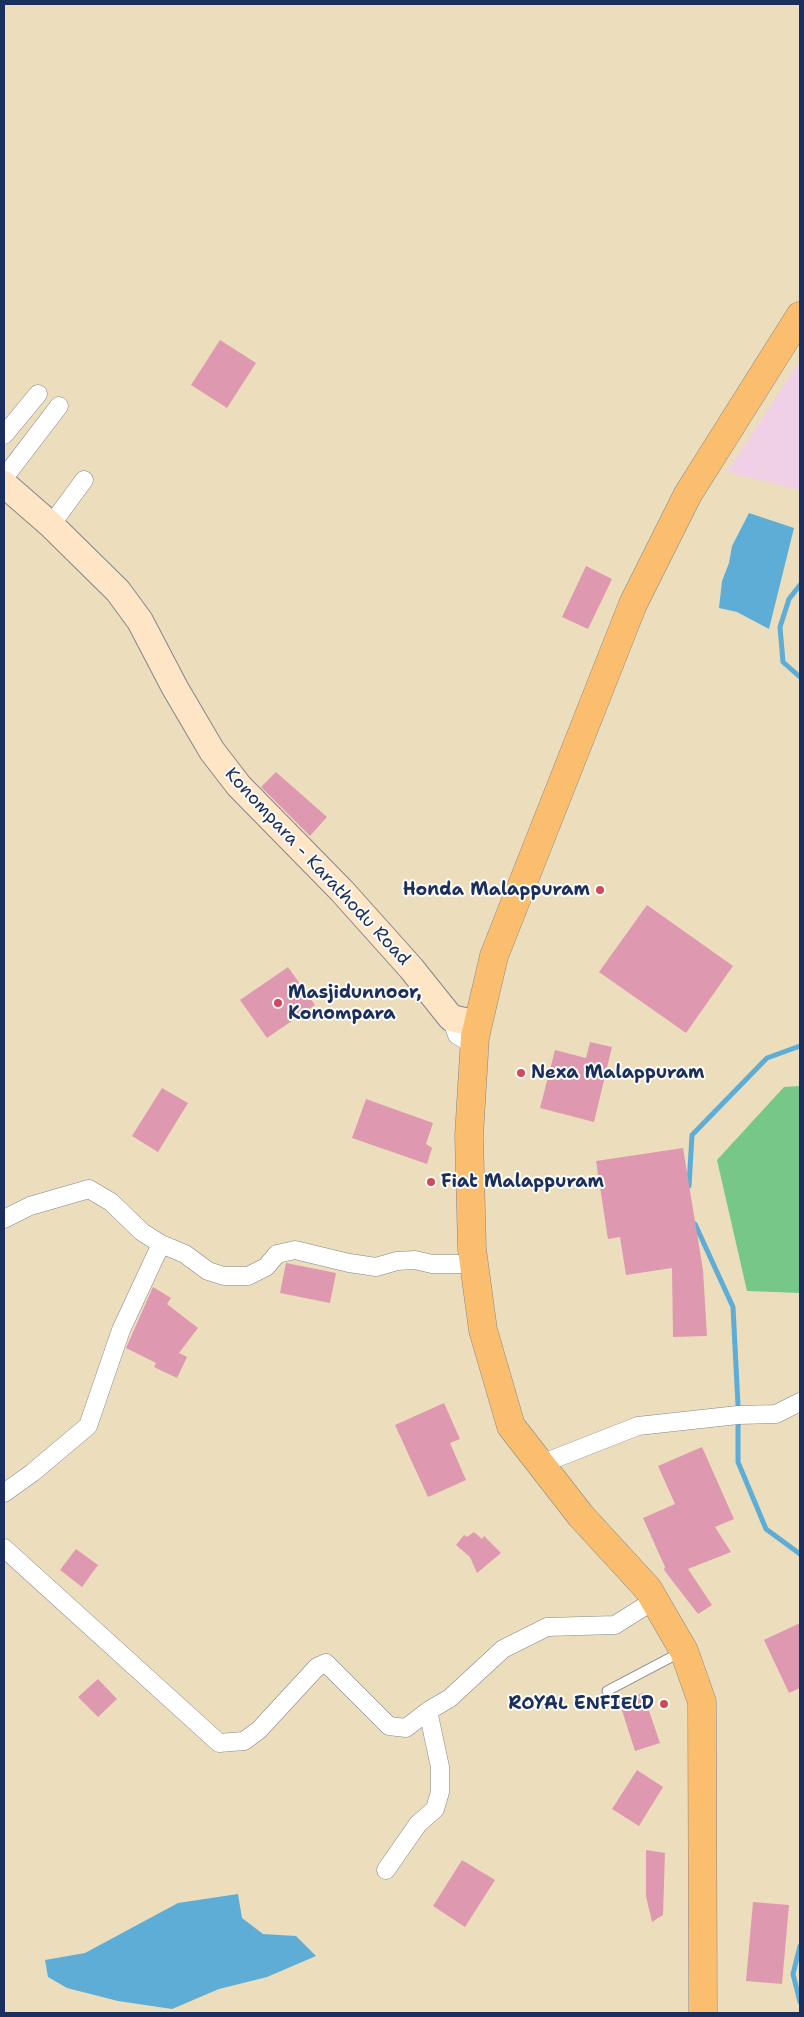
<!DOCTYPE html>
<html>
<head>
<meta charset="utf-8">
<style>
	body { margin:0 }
	#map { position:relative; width:804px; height:2017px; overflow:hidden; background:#ecdebc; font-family:"Shantell Sans",sans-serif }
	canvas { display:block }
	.frame { position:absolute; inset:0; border:5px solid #1b2f5e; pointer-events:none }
</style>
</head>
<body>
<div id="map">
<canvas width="804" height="2017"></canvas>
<div class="frame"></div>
</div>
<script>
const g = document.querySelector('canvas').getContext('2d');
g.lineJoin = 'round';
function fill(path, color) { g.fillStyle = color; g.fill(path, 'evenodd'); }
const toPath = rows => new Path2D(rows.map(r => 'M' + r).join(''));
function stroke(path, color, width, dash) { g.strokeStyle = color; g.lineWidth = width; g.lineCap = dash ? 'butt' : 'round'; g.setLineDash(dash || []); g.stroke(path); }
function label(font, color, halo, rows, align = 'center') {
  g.font = font + ' "Shantell Sans",sans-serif'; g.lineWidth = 4; g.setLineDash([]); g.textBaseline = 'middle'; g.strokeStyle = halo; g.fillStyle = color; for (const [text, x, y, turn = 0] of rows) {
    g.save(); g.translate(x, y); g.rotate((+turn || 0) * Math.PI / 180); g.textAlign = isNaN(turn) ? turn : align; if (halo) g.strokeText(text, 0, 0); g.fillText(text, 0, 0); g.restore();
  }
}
fill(toPath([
	[800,361,800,490,727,472]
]), '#efd0e6');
fill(toPath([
	[800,1086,800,1293,747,1291,717,1160,784,1087]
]), '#77c788');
fill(toPath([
	[749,513,794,528,769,629,737,612,719,608,722,581,729,563,732,546],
	[238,1894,242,1918,263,1934,296,1936,316,1956,267,1977,219,1989,172,2009,118,2001,67,1988,48,1977,45,1960,85,1953,178,1903]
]), '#5dadd7');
stroke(toPath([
	[800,585,789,599,780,627,783,662,800,677],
	[689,1186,692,1135,767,1058,800,1046],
	[695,1224,733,1307,738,1405,738,1462,766,1529,800,1554],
	[800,1946,793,1974,800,2002]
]), '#5dadd7', 5);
fill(toPath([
	[220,340,256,363,227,408,191,385],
	[586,566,612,579,588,629,562,617],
	[276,772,327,817,310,836,261,787],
	[647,905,733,966,686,1033,599,972],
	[288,967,315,1005,267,1038,240,1000],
	[590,1042,612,1047,594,1122,540,1108,555,1050,586,1058],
	[162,1088,188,1103,158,1152,132,1136],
	[366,1099,433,1123,426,1144,432,1148,427,1164,352,1138],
	[683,1148,703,1270,707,1336,673,1337,672,1268,626,1275,620,1237,608,1239,596,1161],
	[286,1263,336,1273,330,1303,280,1293],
	[153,1287,171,1298,167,1304,198,1328,179,1353,187,1357,177,1378,154,1367,156,1363,126,1348],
	[444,1403,460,1439,450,1443,466,1480,428,1497,395,1425],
	[702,1447,734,1519,715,1527,731,1552,688,1569,712,1605,698,1614,664,1570,665,1567,643,1518,675,1504,658,1466],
	[474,1532,482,1539,484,1536,501,1553,477,1573,470,1557,456,1545,464,1535,467,1537],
	[76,1549,98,1565,82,1587,60,1570],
	[800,1623,800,1688,789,1693,764,1640],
	[98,1679,117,1699,98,1717,78,1697],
	[643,1693,660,1743,635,1751,619,1701],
	[637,1770,663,1787,639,1826,612,1809],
	[646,1850,665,1853,663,1915,652,1922,646,1896],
	[462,1860,495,1880,465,1927,433,1906],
	[753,1902,789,1905,782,1984,746,1981]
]), '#de99b1');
const lane = toPath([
	[607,1691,681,1652]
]);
const street = toPath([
	[4,435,38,394],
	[4,478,59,406],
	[51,525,84,480],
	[451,1018,457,1035,475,1046],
	[4,1219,30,1206,89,1189,111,1202,142,1232,161,1244,185,1254,208,1271,224,1276,248,1276,266,1267,277,1254,295,1250,349,1263,376,1267,397,1261,415,1260,432,1264,474,1264],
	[541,1464,638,1426,738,1415,776,1414,800,1402],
	[4,1493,32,1473,88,1426,121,1330,161,1244],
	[4,1548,219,1743,244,1741,259,1730,317,1667,326,1663,389,1726,406,1728,428,1711,450,1698,503,1649,547,1627,615,1625,653,1601],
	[386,1870,418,1824,435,1809,440,1792,440,1767,428,1711]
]);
const secondary = toPath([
	[4,484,51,525,118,591,140,621,175,688,212,751,239,786,342,891,411,968,451,1018,478,1024]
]);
const highway = toPath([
	[703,2013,702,1702,684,1651,648,1589,581,1516,511,1426,483,1330,472,1249,469,1136,475,1037,494,956,633,604,688,494,800,316]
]);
stroke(lane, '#84868d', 11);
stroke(street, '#84868d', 19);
stroke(secondary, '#84868d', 28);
stroke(highway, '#84868d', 29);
stroke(lane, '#fff', 9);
stroke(street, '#fff', 18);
stroke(secondary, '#fde5c5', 26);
stroke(highway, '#fbbe6e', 28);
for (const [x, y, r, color] of [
	[600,890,5,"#d1495b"],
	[278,1003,5,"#d1495b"],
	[521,1073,5,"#d1495b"],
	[431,1182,5,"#d1495b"],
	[664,1704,5,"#d1495b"]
]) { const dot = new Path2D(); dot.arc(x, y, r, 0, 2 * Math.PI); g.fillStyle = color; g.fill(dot); stroke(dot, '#fdfcf7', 2); }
label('18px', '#1b2f5e', '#fdfcf7', [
	["Konompara - Karathodu Road",317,867,47]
]);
label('bold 18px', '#1b2f5e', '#fdfcf7', [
	["Honda Malappuram",590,890,"right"],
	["Masjidunnoor,",288,993],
	["Konompara",288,1014],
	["Nexa Malappuram",531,1073],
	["Fiat Malappuram",441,1182],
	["ROYAL ENFIELD",654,1704,"right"]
], 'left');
</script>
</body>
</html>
